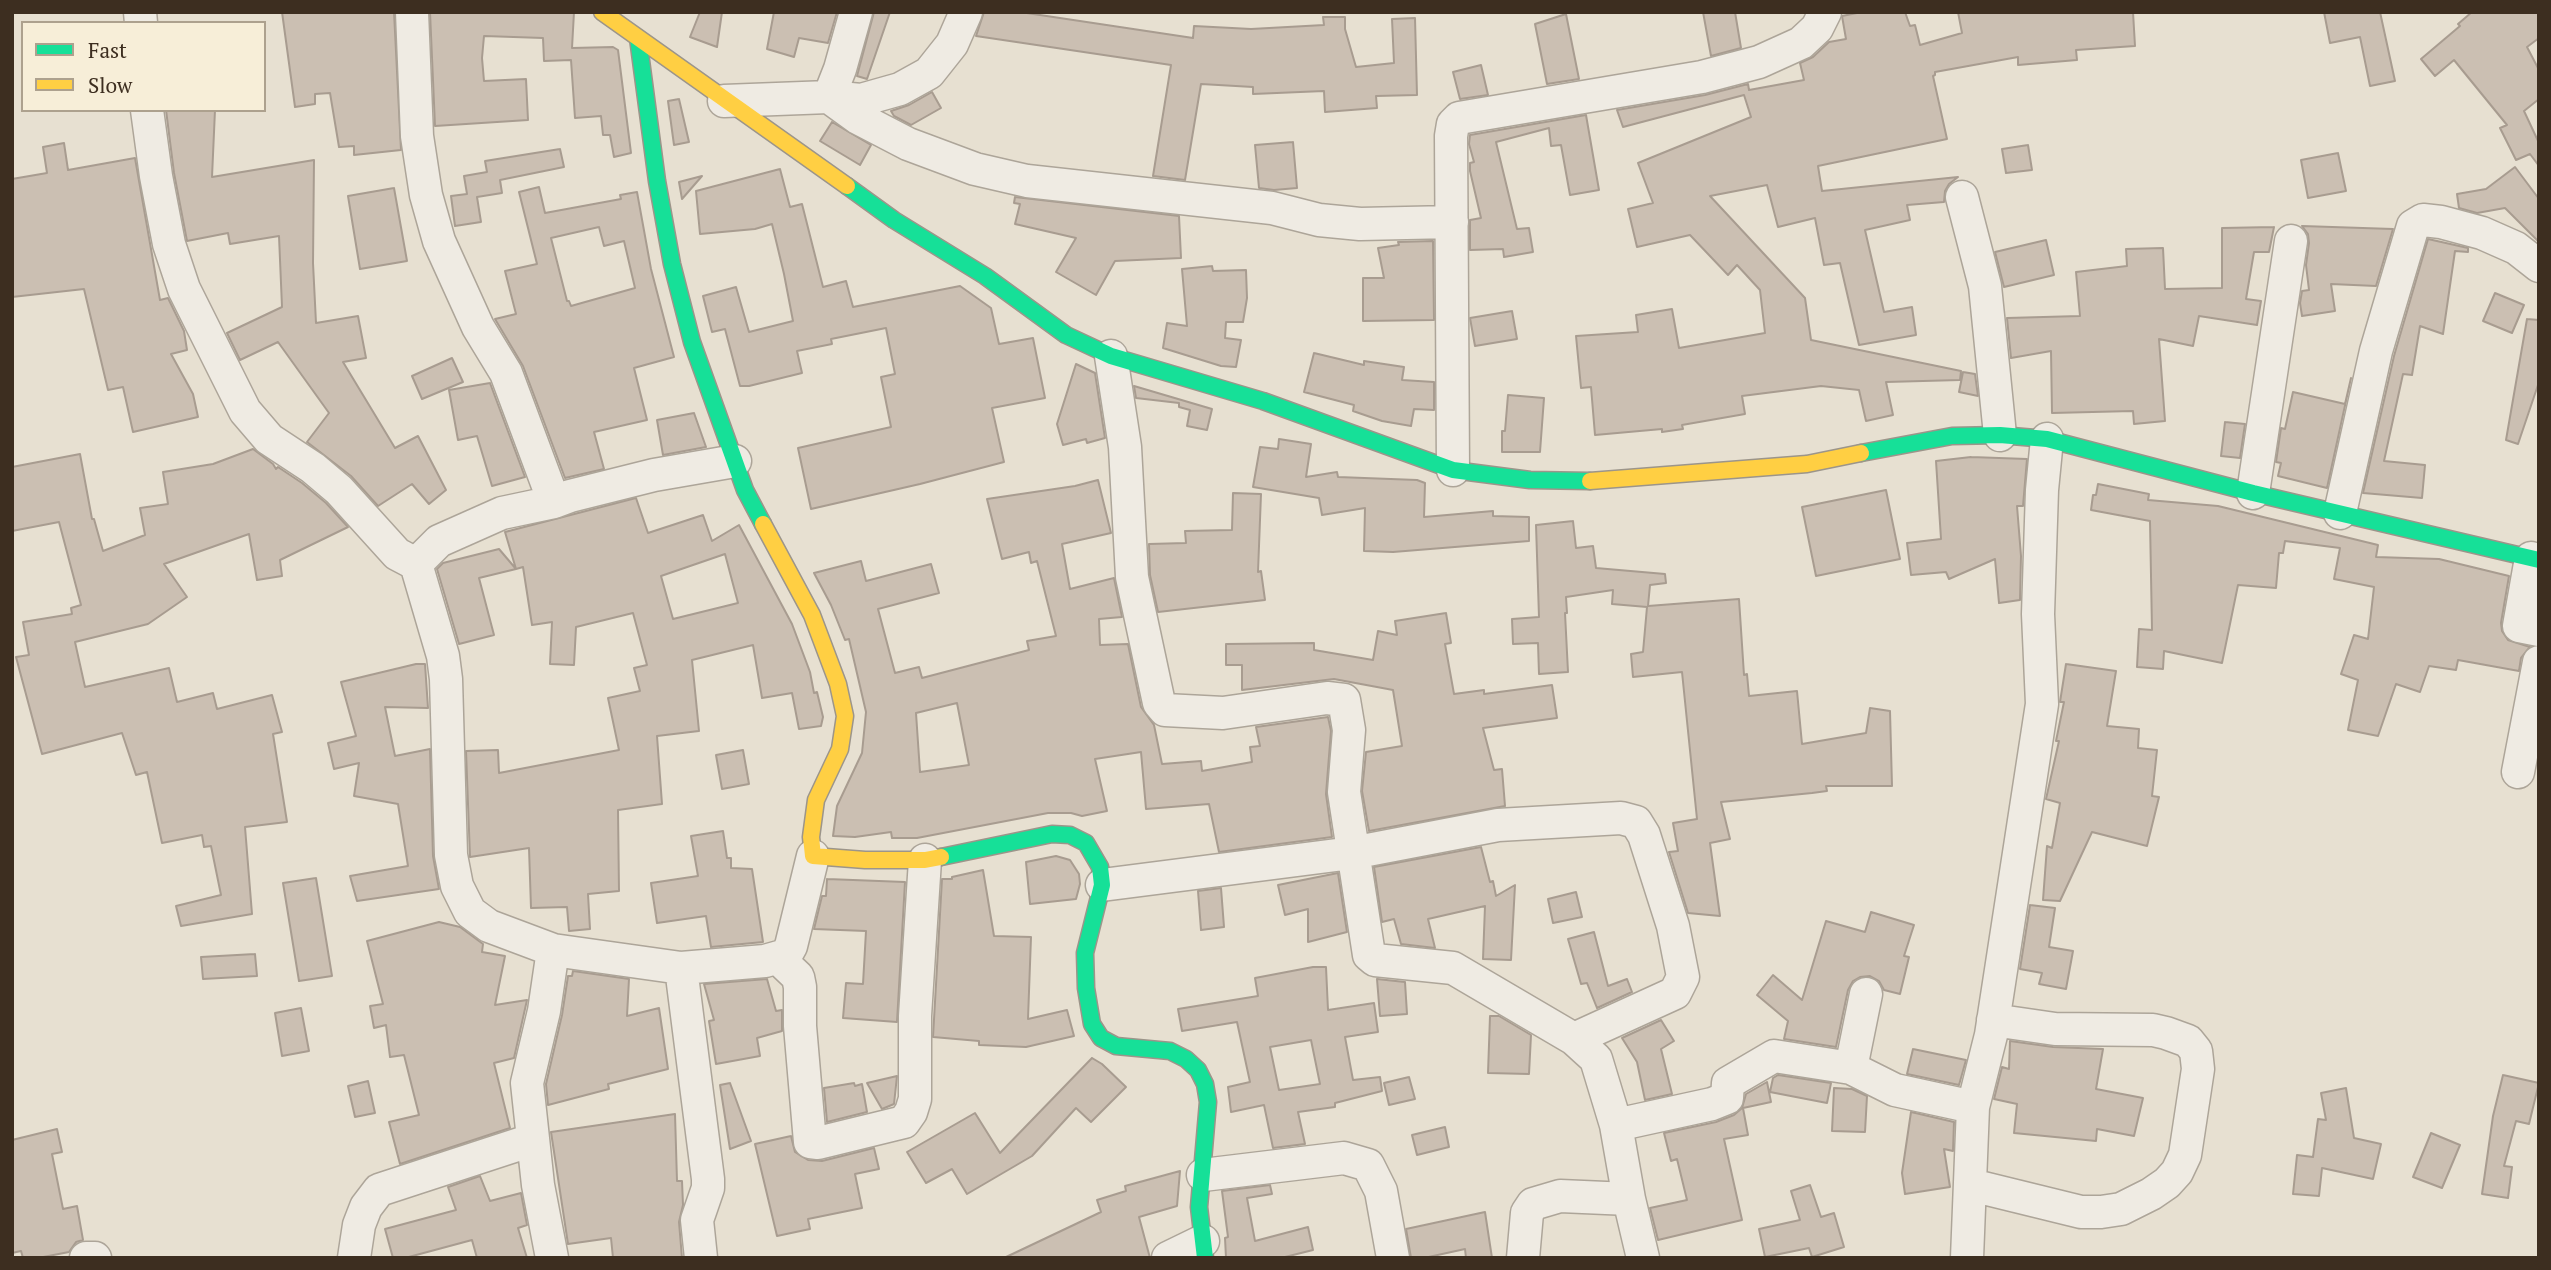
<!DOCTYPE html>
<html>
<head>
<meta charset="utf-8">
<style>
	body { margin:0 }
	#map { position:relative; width:2551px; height:1270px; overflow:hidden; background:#e7e0d1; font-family:"PT Serif",serif }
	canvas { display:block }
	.frame { position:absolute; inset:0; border:14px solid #3d2e20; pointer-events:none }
	.legend { position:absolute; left:21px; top:21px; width:245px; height:91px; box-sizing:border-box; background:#f7eed8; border:2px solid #ada18e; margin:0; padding:9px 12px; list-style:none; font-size:21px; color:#3d2e20 }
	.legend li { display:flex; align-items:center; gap:14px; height:35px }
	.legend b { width:35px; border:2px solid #ada18e }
</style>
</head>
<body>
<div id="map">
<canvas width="2551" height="1270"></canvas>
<div class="frame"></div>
<ul class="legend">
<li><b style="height:9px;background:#16e098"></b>Fast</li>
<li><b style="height:9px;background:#ffcf43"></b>Slow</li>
</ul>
</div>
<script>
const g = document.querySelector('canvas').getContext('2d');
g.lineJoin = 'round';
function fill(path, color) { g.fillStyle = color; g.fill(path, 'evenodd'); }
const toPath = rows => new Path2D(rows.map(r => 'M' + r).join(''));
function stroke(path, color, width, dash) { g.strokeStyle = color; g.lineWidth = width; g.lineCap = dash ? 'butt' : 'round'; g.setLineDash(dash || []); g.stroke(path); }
const building = toPath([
	[282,12,394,12,401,150,354,155,354,146,339,147,330,93,315,94,315,104,295,107,282,12],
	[430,12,574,12,572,48,613,47,618,50,631,153,614,157,610,135,603,135,601,116,575,118,571,60,544,61,543,38,484,36,482,58,484,81,526,79,528,120,435,126,430,12],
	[700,12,722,12,717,47,690,37,700,12],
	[774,12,837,12,828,43,799,38,794,57,767,49,774,12],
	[874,12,890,12,867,79,857,76,874,12],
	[984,12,1020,12,1193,38,1194,26,1251,29,1324,25,1323,17,1345,17,1345,29,1356,67,1394,63,1392,19,1415,18,1417,95,1376,96,1377,108,1325,112,1324,91,1253,94,1253,87,1201,84,1185,180,1153,176,1171,65,976,36,984,12],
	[1703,12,1735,12,1741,48,1711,56,1703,12],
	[1862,12,1905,12,1910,26,1915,25,1920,45,1962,33,1958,12,2133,12,2135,46,2076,50,2077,60,2018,65,2018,57,1935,72,1935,75,1933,76,1947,139,1818,166,1822,191,1958,177,1949,184,1945,191,1944,202,1907,205,1910,220,1865,230,1884,312,1912,307,1916,335,1859,345,1840,263,1824,265,1815,218,1778,227,1767,185,1710,196,1805,298,1811,340,1961,371,1960,380,1886,382,1893,415,1866,421,1859,390,1821,386,1742,396,1745,414,1682,425,1683,429,1662,432,1662,429,1595,435,1591,387,1581,388,1576,336,1638,332,1636,315,1672,309,1679,348,1765,333,1760,290,1737,265,1728,275,1690,235,1637,247,1628,209,1653,203,1638,163,1751,117,1744,95,1623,127,1617,110,1705,95,1748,84,1749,90,1804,80,1800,63,1813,57,1829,42,1846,39,1842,16,1862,12],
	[2324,12,2380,12,2395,81,2370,86,2360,37,2330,43,2324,12],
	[2472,12,2539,12,2539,38,2527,47,2539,70,2539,99,2524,111,2539,143,2539,166,2530,154,2516,160,2500,128,2507,125,2454,60,2435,76,2421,59,2460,26,2458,24,2472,12],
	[1566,14,1579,79,1547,84,1535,24,1566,14],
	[1481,65,1488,95,1460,99,1453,72,1481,65],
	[932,92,941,108,911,125,894,116,891,111,909,105,932,92],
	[679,99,689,142,674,145,668,101,679,99],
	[166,110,215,110,212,177,314,160,313,263,316,323,358,316,366,358,343,362,395,448,418,436,446,490,429,504,412,484,378,506,351,476,307,442,329,413,278,342,240,360,227,333,282,307,279,236,230,244,228,233,187,241,174,173,166,110],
	[1586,115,1599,190,1570,195,1561,145,1551,146,1549,128,1496,142,1517,229,1529,228,1533,252,1504,257,1503,249,1470,250,1470,220,1481,218,1470,171,1470,163,1474,162,1469,144,1470,135,1586,115],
	[832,122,871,145,860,165,820,141,832,122],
	[1293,142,1297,188,1274,190,1259,188,1255,145,1293,142],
	[64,143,68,170,135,158,160,300,168,298,184,331,187,350,171,354,193,394,198,417,133,432,123,387,108,390,84,289,12,297,12,179,47,173,43,147,64,143],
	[2028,145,2032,170,2006,173,2002,149,2028,145],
	[560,149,564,167,500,180,502,193,477,197,481,222,455,226,451,196,467,194,464,176,487,172,485,161,560,149],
	[2338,153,2346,191,2308,198,2301,160,2338,153],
	[2515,167,2539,199,2539,242,2505,208,2477,213,2459,208,2457,194,2486,189,2515,167],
	[780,169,790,207,802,204,823,287,846,281,853,307,960,286,991,308,999,344,1033,338,1045,398,992,408,1004,462,920,484,811,509,798,448,891,427,881,377,895,374,886,328,831,339,832,344,797,351,802,373,749,386,740,386,725,329,712,332,703,296,736,287,749,332,793,321,784,274,772,224,755,229,700,234,696,191,780,169],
	[702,176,682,199,679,182,702,176],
	[539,187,545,213,621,199,620,195,637,192,651,269,674,357,634,368,647,420,594,432,604,469,565,478,523,366,495,319,516,314,505,271,537,264,519,192,539,187],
	[599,227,604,246,624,241,635,288,571,306,569,301,567,301,551,238,599,227],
	[394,188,407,261,360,269,348,196,394,188],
	[1015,197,1179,216,1181,258,1115,261,1096,295,1056,272,1076,238,1015,224,1020,204,1014,203,1015,197],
	[2302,226,2393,229,2376,286,2331,284,2335,311,2302,316,2300,303,2302,291,2309,290,2306,265,2309,243,2308,234,2302,226],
	[2274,227,2269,252,2254,252,2246,299,2261,301,2257,325,2199,316,2193,346,2159,339,2165,421,2134,424,2133,411,2052,413,2051,351,2011,358,2007,318,2080,316,2076,272,2127,266,2126,249,2163,248,2165,289,2222,288,2222,228,2274,227],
	[2428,239,2468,248,2468,252,2455,251,2443,334,2420,326,2412,375,2403,374,2384,461,2425,465,2422,498,2363,493,2394,356,2428,239],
	[2046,240,2054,275,2004,287,1995,252,2046,240],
	[1433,241,1434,320,1363,321,1363,278,1384,278,1378,248,1399,245,1398,242,1433,241],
	[1212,266,1213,271,1246,270,1247,298,1243,322,1226,322,1225,338,1241,340,1236,367,1221,366,1163,348,1167,323,1187,326,1182,269,1212,266],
	[2495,293,2524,305,2512,333,2483,321,2495,293],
	[1512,311,1517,339,1475,346,1470,318,1512,311],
	[2527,319,2539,320,2539,382,2518,444,2506,440,2527,319],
	[1314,353,1364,365,1364,361,1404,367,1402,380,1434,382,1434,410,1414,409,1411,426,1382,421,1353,411,1354,405,1304,392,1314,353],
	[452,358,463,382,422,399,412,376,452,358],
	[1076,364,1095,373,1105,438,1087,443,1086,439,1063,445,1057,424,1076,364],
	[1963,372,1975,374,1978,396,1959,392,1963,372],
	[2351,378,2327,488,2278,476,2281,463,2276,462,2281,428,2285,429,2293,392,2345,404,2351,378],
	[490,383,525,477,492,486,477,436,458,440,449,390,490,383],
	[1134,386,1212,409,1207,430,1187,426,1190,410,1179,407,1179,403,1136,398,1134,386],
	[1508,395,1544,398,1540,452,1502,452,1502,431,1505,431,1508,395],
	[694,413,706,447,663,455,657,420,694,413],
	[2225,422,2245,424,2240,458,2221,456,2225,422],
	[1279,439,1311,444,1306,477,1337,472,1338,477,1417,480,1425,483,1424,517,1493,511,1493,516,1529,517,1529,541,1393,552,1364,551,1365,508,1322,515,1319,498,1253,487,1260,447,1278,449,1279,439],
	[253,449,273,464,276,469,278,467,302,483,326,503,348,527,280,560,282,576,257,580,249,534,164,564,187,597,148,624,75,642,85,687,169,668,177,702,213,693,217,709,272,695,282,732,273,734,287,822,245,827,252,914,181,926,176,906,221,895,211,846,204,847,202,835,162,843,147,772,136,775,122,733,42,754,16,657,29,655,23,622,72,614,71,608,81,605,59,522,12,531,12,467,80,454,92,519,94,519,103,551,145,535,140,508,168,504,163,472,213,464,253,449],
	[1971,457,2027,459,2023,506,2017,506,2021,556,2020,600,1999,603,1995,559,1949,579,1946,572,1911,575,1907,543,1941,539,1936,461,1971,457],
	[1098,480,1111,533,1062,544,1070,589,1114,578,1122,617,1099,619,1100,645,1128,644,1141,707,1154,725,1162,764,1201,761,1202,771,1252,762,1250,747,1260,746,1256,727,1328,717,1331,731,1326,794,1332,837,1219,852,1209,804,1146,809,1141,752,1095,759,1107,811,1082,816,1071,813,1048,813,917,838,892,838,891,832,855,837,833,836,837,806,862,753,866,712,849,639,845,640,831,605,814,573,861,561,866,581,931,564,939,593,878,609,895,673,919,667,922,678,1029,650,1027,641,1056,636,1037,561,1031,563,1029,552,1002,559,987,499,1075,486,1098,480],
	[957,703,969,765,920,772,916,713,957,703],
	[2098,484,2149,494,2148,500,2218,506,2378,545,2376,557,2439,559,2509,576,2501,623,2502,631,2508,640,2530,647,2521,658,2519,671,2458,660,2456,670,2429,666,2420,692,2396,684,2378,736,2348,730,2358,680,2341,674,2354,635,2368,639,2374,587,2334,579,2340,548,2285,541,2283,553,2279,553,2276,588,2238,585,2222,663,2164,651,2163,669,2137,667,2139,629,2152,630,2150,521,2091,510,2093,495,2096,495,2098,484],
	[1886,490,1900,559,1816,576,1802,507,1886,490],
	[1233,493,1261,494,1258,572,1261,571,1265,600,1158,612,1150,575,1149,544,1186,543,1185,531,1232,530,1233,493],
	[636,498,648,533,703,515,712,541,739,525,792,624,810,672,814,693,817,692,823,717,821,726,799,729,792,693,762,698,753,645,692,660,699,731,657,736,662,804,618,810,619,891,588,894,590,929,569,931,567,907,531,908,529,848,470,857,466,751,498,750,499,773,619,750,608,698,640,691,634,668,647,665,633,613,576,627,574,665,550,664,552,622,532,625,523,567,516,569,505,532,636,498],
	[725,554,738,603,673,619,661,576,725,554],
	[1573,521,1576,548,1593,546,1596,568,1665,574,1666,583,1650,585,1648,606,1739,599,1744,675,1747,674,1749,696,1797,691,1802,744,1866,733,1870,708,1890,711,1892,786,1826,786,1827,791,1812,793,1721,802,1730,839,1710,843,1720,916,1688,913,1669,852,1678,851,1673,823,1697,819,1682,672,1633,677,1631,654,1643,652,1647,607,1612,604,1613,590,1566,597,1567,613,1565,613,1568,672,1539,674,1538,643,1513,644,1512,619,1539,617,1536,525,1573,521],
	[499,549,516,569,479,578,494,635,459,644,437,569,443,563,499,549],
	[1446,613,1451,643,1445,644,1454,694,1484,690,1484,694,1552,685,1557,718,1483,728,1494,770,1502,769,1505,806,1369,831,1362,791,1366,752,1402,746,1393,690,1334,679,1242,690,1242,665,1226,665,1226,644,1314,643,1314,650,1373,660,1378,631,1397,635,1395,621,1446,613],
	[416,664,425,664,428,708,385,707,395,756,430,749,433,856,439,889,357,901,350,876,408,866,398,804,354,796,359,763,334,769,328,743,356,736,341,682,416,664],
	[2066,664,2116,671,2107,726,2139,729,2138,748,2157,750,2152,796,2159,797,2147,846,2092,832,2060,901,2043,900,2047,846,2052,848,2060,803,2046,799,2059,741,2056,741,2064,702,2060,702,2066,664],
	[743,750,749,784,722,789,716,755,743,750],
	[723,831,727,858,731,858,731,868,752,869,763,942,711,947,706,916,657,923,651,883,698,876,691,836,723,831],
	[1481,847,1490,882,1493,881,1496,896,1515,885,1511,960,1483,959,1485,906,1428,919,1435,948,1401,944,1394,919,1382,922,1374,867,1481,847],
	[1056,856,1070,860,1079,874,1080,884,1076,899,1030,904,1026,862,1056,856],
	[983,870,994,936,1031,937,1028,1019,1067,1010,1074,1036,1026,1047,979,1045,979,1041,933,1037,942,879,952,879,952,877,983,870],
	[1338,873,1347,932,1308,942,1308,909,1285,915,1278,885,1338,873],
	[316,878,332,976,299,981,283,883,316,878],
	[827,879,905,882,897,1022,843,1018,846,983,863,984,866,931,814,929,822,896,826,896,827,879],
	[1221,888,1224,927,1201,930,1198,891,1221,888],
	[1576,892,1582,917,1553,923,1548,899,1576,892],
	[2030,905,2055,908,2049,947,2073,951,2066,989,2039,984,2042,973,2020,969,2030,905],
	[1871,912,1914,925,1904,956,1909,957,1900,994,1884,990,1879,981,1870,976,1860,977,1853,981,1848,990,1836,1047,1784,1039,1788,1021,1757,995,1773,975,1802,1000,1826,921,1865,932,1871,912],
	[439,922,460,927,483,944,482,952,505,956,495,1005,527,1000,514,1058,494,1063,510,1128,400,1164,389,1122,419,1115,404,1055,390,1057,386,1025,374,1028,370,1006,383,1004,367,941,439,922],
	[1594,932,1608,986,1627,979,1632,992,1597,1008,1587,983,1581,984,1568,939,1594,932],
	[255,954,257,976,203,979,201,957,255,954],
	[1313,967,1326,967,1328,1010,1374,1003,1378,1032,1345,1037,1353,1080,1380,1077,1382,1091,1335,1103,1335,1107,1298,1112,1305,1144,1273,1148,1264,1105,1231,1112,1228,1087,1250,1082,1237,1022,1182,1031,1178,1009,1258,996,1255,978,1313,967],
	[1311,1040,1320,1084,1279,1090,1270,1047,1311,1040],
	[573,971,629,979,627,1016,659,1008,668,1069,608,1084,609,1089,548,1105,546,1084,562,1015,568,976,572,976,573,971],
	[767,979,776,1011,782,1010,782,1031,757,1038,760,1056,716,1064,709,1021,714,1020,704,984,767,979],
	[1377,979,1405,982,1407,1014,1380,1016,1377,979],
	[301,1008,309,1051,282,1056,275,1013,301,1008],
	[1490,1016,1499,1016,1531,1035,1529,1074,1488,1073,1490,1016],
	[1661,1020,1674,1041,1661,1049,1672,1094,1645,1100,1637,1062,1622,1038,1661,1020],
	[2010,1041,2053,1047,2103,1049,2096,1089,2143,1098,2134,1136,2097,1129,2096,1141,2014,1133,2017,1104,1994,1099,2002,1067,2009,1069,2010,1041],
	[1913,1049,1966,1060,1959,1085,1907,1074,1913,1049],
	[1092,1058,1102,1064,1126,1087,1091,1122,1076,1108,1032,1156,967,1194,952,1169,926,1183,907,1152,975,1113,1000,1153,1092,1058],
	[1778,1075,1831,1083,1827,1103,1770,1092,1773,1078,1778,1075],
	[2503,1075,2539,1083,2529,1124,2516,1121,2504,1166,2512,1167,2508,1198,2482,1194,2493,1116,2503,1075],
	[897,1076,894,1104,882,1109,867,1083,897,1076],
	[1409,1077,1415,1099,1389,1105,1384,1083,1409,1077],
	[368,1081,375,1113,355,1117,348,1086,368,1081],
	[1767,1082,1771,1102,1743,1108,1748,1135,1724,1139,1742,1220,1658,1240,1650,1208,1687,1200,1677,1159,1671,1161,1664,1133,1716,1122,1734,1115,1742,1108,1746,1094,1767,1082],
	[730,1083,751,1141,730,1149,720,1085,730,1083],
	[854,1083,855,1086,862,1084,867,1112,827,1122,824,1088,854,1083],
	[1834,1088,1852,1089,1867,1096,1865,1132,1832,1131,1834,1088],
	[2346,1088,2354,1138,2381,1144,2373,1179,2322,1168,2319,1196,2293,1194,2297,1155,2313,1157,2318,1119,2326,1120,2321,1093,2346,1088],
	[1911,1112,1954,1122,1953,1151,1944,1149,1950,1187,1905,1194,1902,1173,1911,1112],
	[675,1114,677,1181,682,1181,683,1205,679,1222,682,1258,613,1258,611,1238,568,1244,551,1132,675,1114],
	[1445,1127,1449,1147,1417,1155,1412,1135,1445,1127],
	[57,1129,62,1152,52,1154,63,1209,77,1206,83,1240,76,1242,69,1252,38,1258,23,1258,21,1251,12,1253,12,1140,57,1129],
	[2431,1133,2460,1145,2442,1188,2413,1177,2431,1133],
	[791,1136,795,1152,808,1160,822,1161,874,1148,879,1169,855,1174,862,1208,808,1219,810,1229,777,1236,755,1144,791,1136],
	[1180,1171,1177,1206,1139,1217,1150,1258,1004,1258,1101,1212,1097,1200,1126,1191,1125,1186,1180,1171],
	[480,1176,490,1201,521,1193,527,1225,518,1228,527,1258,477,1258,472,1240,405,1258,393,1258,385,1229,456,1210,448,1187,480,1176],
	[1270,1185,1272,1194,1247,1198,1255,1241,1308,1227,1313,1250,1281,1258,1226,1258,1225,1238,1228,1237,1222,1191,1270,1185],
	[1810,1185,1821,1217,1834,1213,1844,1247,1812,1257,1809,1248,1765,1257,1759,1229,1800,1220,1791,1191,1810,1185],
	[1485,1212,1492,1258,1466,1258,1465,1249,1424,1258,1411,1258,1406,1229,1485,1212]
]);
fill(building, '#cbbfb2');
stroke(building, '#a89c90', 2);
const street = toPath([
	[140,12,141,23],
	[412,12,417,136,426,195,439,241,478,327,506,373,554,502,502,513,439,541,416,564],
	[856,12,840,69,829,97,858,118,908,144,975,169,1027,181,1272,208,1319,220,1360,224,1452,222],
	[724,101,829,97,861,100,900,89,929,73,952,44,966,12],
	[147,110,156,176,169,244,184,289,245,411,269,439,313,468,339,490,397,554,416,564,443,656,446,679,451,855,457,886,470,912,489,926,553,950,681,968,765,961,786,955,791,946,813,856],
	[1962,197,1985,286,2000,435],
	[1111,356,1125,447,1132,577,1159,703,1165,710,1223,713,1327,698,1344,700,1349,730,1344,792,1369,955,1375,960,1453,968,1574,1039,1596,1059,1616,1125,1629,1199,1643,1258],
	[1453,470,1451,136,1453,124,1459,118,1702,77,1759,62,1801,43,1817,28,1825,12],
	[2253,493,2291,241],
	[554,502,570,496,654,475,735,461],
	[2340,513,2376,351,2413,226,2423,220,2441,222,2482,233,2516,248,2539,266],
	[2531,558,2519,626,2539,630],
	[2518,772,2539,662],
	[1102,885,1352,853,1498,825,1621,818,1636,822,1644,835,1673,926,1683,977,1675,993,1574,1039],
	[778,958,798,977,800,987,800,1026,810,1142,818,1143,904,1122,911,1112,915,1099,915,1016,925,860],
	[681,968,708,1179,708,1188,697,1220,701,1258],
	[1851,1068,1866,994],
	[1616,1125,1712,1104,1727,1098,1728,1083,1774,1056,1851,1068,1895,1090,1973,1107],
	[1203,1175,1344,1158,1368,1165,1381,1191,1393,1258],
	[1971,1185,2081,1212,2101,1212,2121,1209,2151,1194,2167,1183,2177,1172,2185,1155,2198,1069,2196,1051,2188,1041,2166,1033,2153,1030,2055,1029,1993,1020],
	[86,1258,95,1258],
	[354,1258,359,1225,366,1207,379,1190,532,1140],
	[552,1258,538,1185,527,1083,544,1011,553,950],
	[1168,1258,1203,1241],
	[1523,1258,1527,1213,1533,1204,1560,1196,1629,1199],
	[1967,1258,1973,1107,1991,1035,2042,704,2038,614,2042,490,2047,439]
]);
const fast = toPath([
	[638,38,657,181,672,264,692,342,745,490,763,524],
	[847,186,894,220,985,276,1066,335,1111,356,1263,401,1453,470,1530,480,1590,481],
	[1861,453,1952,436,2000,435,2047,439,2253,493,2539,560],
	[941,857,1052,834,1070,835,1086,843,1100,867,1102,885,1085,953,1086,988,1092,1024,1101,1038,1116,1046,1170,1051,1186,1059,1198,1070,1205,1084,1208,1102,1199,1207,1205,1258]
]);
const slow = toPath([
	[602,12,847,186],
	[1590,481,1807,464,1861,453],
	[763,524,812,615,838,684,845,716,840,749,816,800,811,837,813,856,865,860,925,860,941,857]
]);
stroke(street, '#ada599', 35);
stroke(fast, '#9c958a', 19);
stroke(slow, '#9c958a', 19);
stroke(street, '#efebe3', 32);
stroke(fast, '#16e098', 16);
stroke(slow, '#ffcf43', 16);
</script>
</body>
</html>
